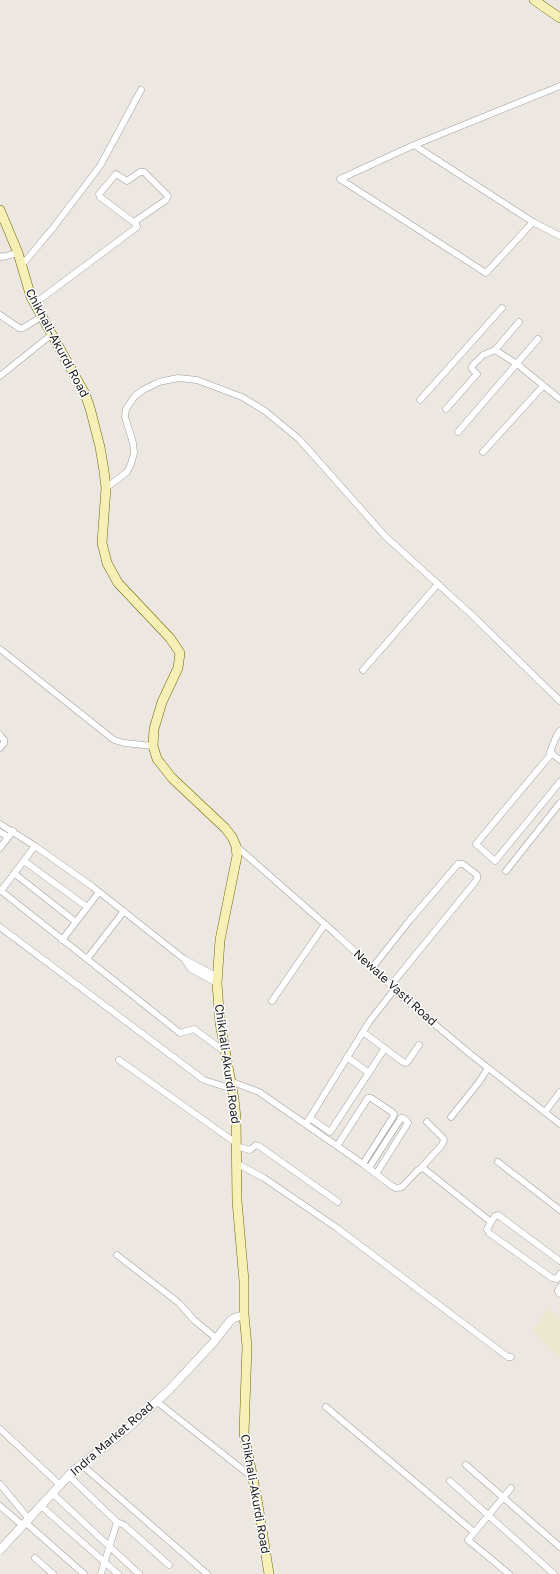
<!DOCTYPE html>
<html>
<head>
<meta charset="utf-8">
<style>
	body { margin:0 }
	canvas { display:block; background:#ede7e1 }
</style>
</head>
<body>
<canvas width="560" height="1574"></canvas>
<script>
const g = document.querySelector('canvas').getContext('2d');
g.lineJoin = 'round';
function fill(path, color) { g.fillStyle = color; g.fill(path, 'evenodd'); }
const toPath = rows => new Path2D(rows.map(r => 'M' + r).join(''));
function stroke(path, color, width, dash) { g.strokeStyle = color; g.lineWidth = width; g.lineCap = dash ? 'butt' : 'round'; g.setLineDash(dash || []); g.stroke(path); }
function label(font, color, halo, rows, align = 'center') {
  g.font = font + ' "Golos Text",sans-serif'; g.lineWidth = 3; g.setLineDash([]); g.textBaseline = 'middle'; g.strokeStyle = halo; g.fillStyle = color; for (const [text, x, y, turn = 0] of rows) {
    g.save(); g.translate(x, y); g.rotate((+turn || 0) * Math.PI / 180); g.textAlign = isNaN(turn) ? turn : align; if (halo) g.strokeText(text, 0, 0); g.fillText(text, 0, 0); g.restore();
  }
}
fill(toPath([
	[548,1308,560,1319,560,1358,533,1331]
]), '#ebe9cd');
const minor = toPath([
	[340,179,486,273,533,222,414,145],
	[340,179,414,145,560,86],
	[533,222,560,236],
	[0,256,2,257,18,253],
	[22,265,53,228,100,166,141,90],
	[34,304,137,227,136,224,100,197,99,194,116,174,127,181,140,172,144,172,168,196,166,200,134,222],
	[0,315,19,328,23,328,41,317],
	[495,350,517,364,560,399],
	[0,376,51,335],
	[420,400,502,308],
	[446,409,477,374,472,369,472,366,483,355,495,350,519,322],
	[458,432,538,339],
	[483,452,543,386],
	[106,488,127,472,131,464,134,453,133,443,125,417,126,409,135,396,143,390,159,382,178,378,197,380,242,397,265,411,299,439,385,536,473,616,560,701],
	[0,649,114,740,124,743,153,746],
	[363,670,438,584],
	[560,731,556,737,550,752,560,760],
	[0,735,4,740,4,743,0,748],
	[552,753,476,844,495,861,560,782],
	[0,824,35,846,93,887,184,959,218,977],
	[0,832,8,837],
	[236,846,336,934,391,985,394,990,469,1053,560,1124],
	[0,848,13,831],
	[24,861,87,907],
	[506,871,560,803],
	[15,874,76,922],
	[0,890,87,959,124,911],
	[1,891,35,846],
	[0,927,204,1080,232,1089],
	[62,940,99,892],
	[87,959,180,1033,194,1029,225,1052],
	[184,959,191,969,217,983],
	[372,968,410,920,458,864,463,864,477,875,477,879,475,882,391,985],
	[272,1001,325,924],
	[363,1032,403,1062,406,1063,408,1061,419,1045],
	[347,1057,369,1073],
	[119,1060,236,1143],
	[230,1081,259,1092,363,1164,392,1186,396,1188,402,1187,418,1170,423,1168,491,1222,495,1216,498,1215,560,1261],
	[545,1112,560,1092],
	[451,1117,479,1082,488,1068],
	[310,1118,330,1132,385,1048],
	[306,1124,369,1022,394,990],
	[236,1146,250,1150,256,1145,259,1146,338,1202],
	[337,1146,368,1098,371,1098,392,1112,394,1114,393,1117,363,1164],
	[498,1162,560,1210],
	[236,1163,264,1178,337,1228,508,1357,511,1357],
	[369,1168,401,1118,403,1118,407,1121,408,1123,376,1174],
	[421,1168,442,1145,444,1140,443,1138,427,1122],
	[491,1222,487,1229,489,1233,552,1278,557,1279,560,1274],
	[117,1255,179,1303,194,1320,217,1339],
	[560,1287,558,1291,560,1294],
	[156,1401,252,1477],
	[326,1407,474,1532],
	[0,1429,60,1485],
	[82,1465,207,1574],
	[466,1465,560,1547],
	[69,1476,117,1522,101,1574],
	[450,1481,554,1574],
	[0,1484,28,1518],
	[52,1493,139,1574],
	[40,1505,118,1574],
	[0,1506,22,1525],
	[25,1522,84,1574],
	[117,1522,124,1525,169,1565],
	[35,1558,53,1574],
	[509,1574,468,1540,511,1488]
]);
const tertiary = toPath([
	[0,1550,73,1471,126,1430,170,1389,213,1343,230,1321,234,1318,244,1315]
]);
const secondary = toPath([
	[534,0,560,18],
	[0,210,18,253,31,297,85,394,90,408,100,447,104,471,106,488,102,543,107,563,118,583,170,638,180,653,178,668,162,702,154,729,153,746,157,759,172,778,225,828,232,837,236,846,237,856,220,940,217,983,220,1023,234,1099,236,1118,237,1201,244,1281,244,1315,247,1346,244,1433,258,1505,269,1574]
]);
stroke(minor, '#9f9f9f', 7);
stroke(tertiary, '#9f9f9f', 9);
stroke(secondary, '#6c6709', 10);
stroke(minor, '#fff', 6);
stroke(tertiary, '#fff', 8);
stroke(secondary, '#f6f0b6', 9);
label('12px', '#1b1b1b', '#fff', [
	["Chikhali-Akurdi Road",57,343,62],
	["Newale Vasti Road",395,988,42],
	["Chikhali-Akurdi Road",227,1064,82],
	["Indra Market Road",112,1439,-41],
	["Chikhali-Akurdi Road",255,1494,80]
]);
</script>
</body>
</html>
